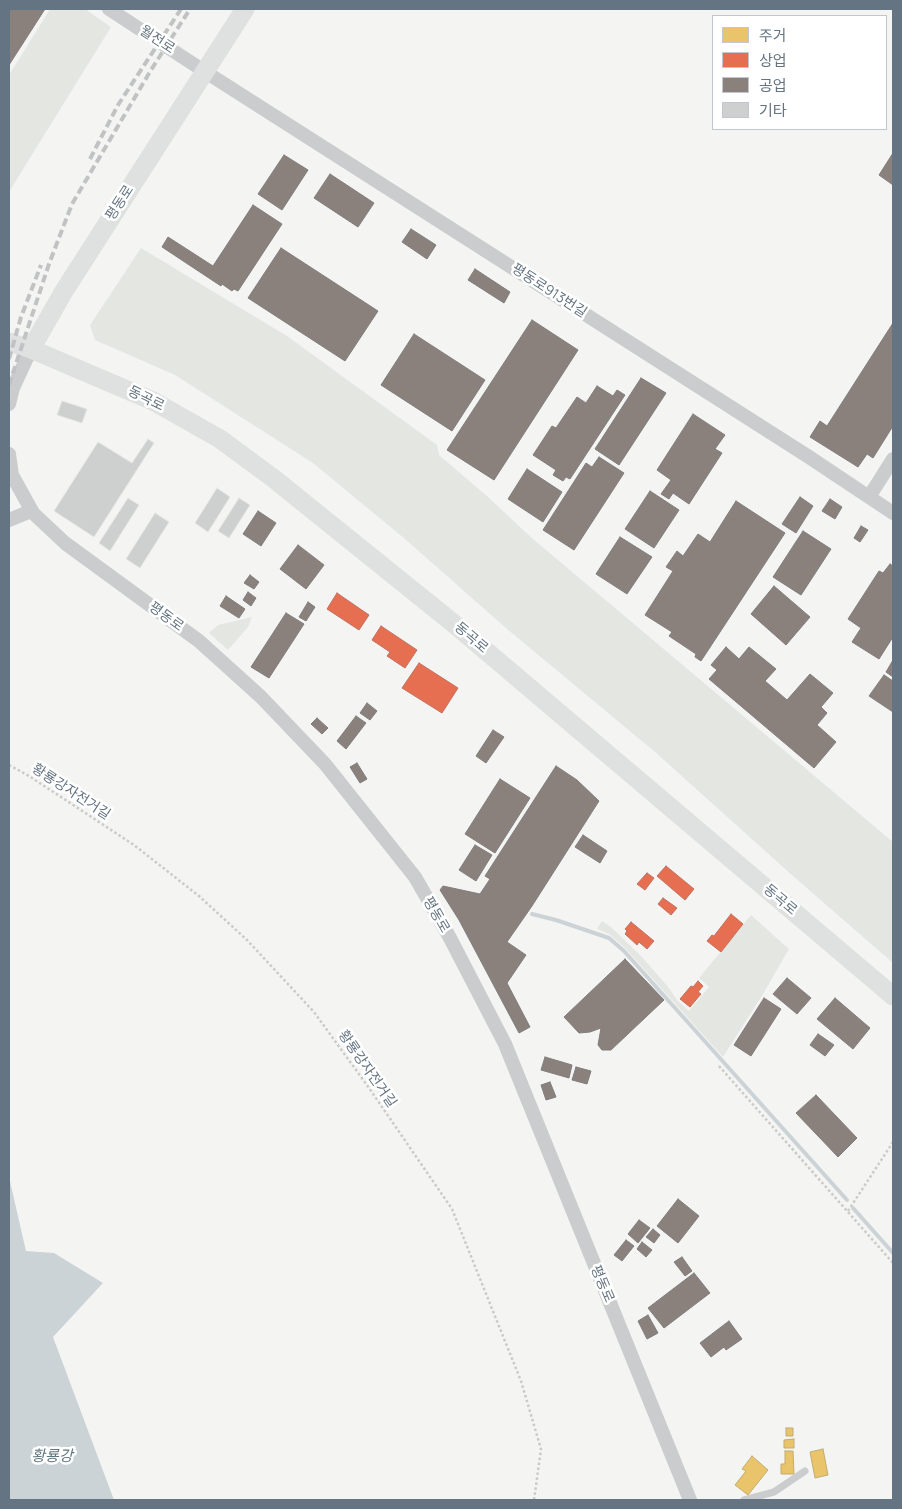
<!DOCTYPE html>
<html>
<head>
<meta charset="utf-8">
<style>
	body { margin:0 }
	#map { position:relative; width:902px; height:1509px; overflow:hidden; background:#f4f4f3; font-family:Manrope,"Noto Sans KR",sans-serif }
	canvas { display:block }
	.frame { position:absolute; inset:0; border:10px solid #657482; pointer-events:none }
	.legend { position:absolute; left:712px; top:15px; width:175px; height:115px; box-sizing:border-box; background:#fff; border:1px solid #c1c7cd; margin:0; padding:6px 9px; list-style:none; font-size:15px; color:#657482 }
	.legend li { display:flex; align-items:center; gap:10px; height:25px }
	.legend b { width:25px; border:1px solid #c1c7cd }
</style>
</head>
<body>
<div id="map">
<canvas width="902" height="1509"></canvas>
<div class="frame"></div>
<ul class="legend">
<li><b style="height:14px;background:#e9c46a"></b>주거</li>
<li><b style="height:14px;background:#e76f51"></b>상업</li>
<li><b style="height:14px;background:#8a817c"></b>공업</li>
<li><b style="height:14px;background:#cecfcf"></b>기타</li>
</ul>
</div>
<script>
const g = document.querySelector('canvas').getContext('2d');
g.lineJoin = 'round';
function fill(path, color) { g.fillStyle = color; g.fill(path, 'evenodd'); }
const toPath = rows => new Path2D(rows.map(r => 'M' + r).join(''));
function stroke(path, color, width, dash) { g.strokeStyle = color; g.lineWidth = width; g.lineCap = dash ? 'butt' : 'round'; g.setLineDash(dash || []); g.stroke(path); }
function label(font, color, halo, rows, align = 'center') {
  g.font = font + ' Manrope,"Noto Sans KR",sans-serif'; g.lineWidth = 5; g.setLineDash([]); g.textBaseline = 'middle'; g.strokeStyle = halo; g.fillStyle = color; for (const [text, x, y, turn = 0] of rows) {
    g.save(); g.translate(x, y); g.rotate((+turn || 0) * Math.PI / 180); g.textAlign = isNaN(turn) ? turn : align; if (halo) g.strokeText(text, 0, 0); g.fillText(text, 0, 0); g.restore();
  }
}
fill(toPath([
	[50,9,85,9,111,27,9,192,9,75],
	[141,248,287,336,437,445,439,455,488,497,533,539,893,842,893,963,793,876,655,752,507,629,405,539,313,463,175,375,95,340,90,325],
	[252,617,248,627,228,650,209,633,218,625],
	[751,915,789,949,763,994,723,1057,625,948,609,934,597,929,602,921,611,927,642,957,669,988,677,1000,689,1011,709,987,699,978]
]), '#e4e7e1');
fill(toPath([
	[9,1177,26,1251,54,1253,103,1283,53,1337,114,1500,9,1500]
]), '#ccd3d6');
const homes = toPath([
	[786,1428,793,1428,793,1436,786,1436,786,1428],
	[794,1439,794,1448,784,1448,784,1440,794,1439],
	[823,1449,828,1475,815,1478,810,1452,823,1449],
	[785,1451,793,1451,794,1474,781,1474,781,1464,785,1464,785,1451],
	[752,1456,768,1470,748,1495,735,1485,746,1471,742,1469,752,1456]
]);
fill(homes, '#e9c46a');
stroke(homes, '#c1ac71', 1);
const shops = toPath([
	[337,593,369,615,359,630,327,609,337,593],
	[381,626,417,650,405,668,387,656,390,652,372,640,381,626],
	[419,663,458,688,442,713,402,688,419,663],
	[666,866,694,889,685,900,657,876,666,866],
	[647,873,654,878,645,890,637,884,647,873],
	[663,898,677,908,671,915,658,904,663,898],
	[731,914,743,924,721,952,707,941,712,935,714,936,731,914],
	[631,922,654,941,647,949,639,942,637,945,625,934,627,931,625,929,631,922],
	[698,981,703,986,698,992,701,994,690,1007,680,999,691,986,693,987,698,981]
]);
fill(shops, '#e76f51');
stroke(shops, '#c07060', 1);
const industry = toPath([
	[9,9,45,9,9,65,9,9],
	[893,153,893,185,879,175,893,153],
	[284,155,308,170,282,210,258,194,284,155],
	[330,174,374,203,358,227,314,198,330,174],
	[253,205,282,224,238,291,234,289,232,291,222,284,221,286,162,247,168,237,213,266,253,205],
	[411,229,436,245,427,259,402,242,411,229],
	[281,248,378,311,345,361,248,298,281,248],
	[475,269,510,292,504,303,468,280,475,269],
	[532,320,578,350,494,480,447,450,532,320],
	[893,323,893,426,873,458,867,454,858,467,810,437,820,421,827,426,893,323],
	[414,334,485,380,452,431,381,385,414,334],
	[641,378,666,393,619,465,595,449,641,378],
	[597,386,613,396,617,390,625,395,570,479,566,477,563,481,553,475,556,470,533,455,552,426,556,428,577,397,586,403,597,386],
	[693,414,725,435,715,449,722,453,689,504,673,493,669,499,661,494,671,480,657,470,693,414],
	[599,457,624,473,574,550,543,530,586,463,592,467,599,457],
	[527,469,562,492,543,522,508,499,527,469],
	[650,491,679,510,654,548,625,529,650,491],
	[800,497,813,506,796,533,782,524,800,497],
	[830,499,842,507,835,519,822,511,830,499],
	[736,501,785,533,701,661,695,657,696,654,669,636,672,632,645,615,673,571,666,567,677,551,683,556,698,534,710,542,736,501],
	[258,511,276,523,261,546,243,534,258,511],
	[861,526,868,530,860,542,854,538,861,526],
	[803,531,831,549,801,595,773,577,803,531],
	[620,537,652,557,627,594,596,574,620,537],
	[298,545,324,565,306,589,280,569,298,545],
	[890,564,893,566,893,637,879,659,852,642,861,628,848,619,879,571,883,573,890,564],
	[250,575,259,582,254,589,244,583,250,575],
	[774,586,810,617,786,645,751,614,774,586],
	[248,592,256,598,251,606,243,600,248,592],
	[226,596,245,609,239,618,220,606,226,596],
	[308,602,315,607,306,621,299,617,308,602],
	[286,613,304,624,269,678,251,667,286,613],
	[726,647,739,659,749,647,776,669,765,681,787,700,810,674,833,693,821,707,827,713,817,725,836,742,814,768,709,679,717,670,711,665,726,647],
	[893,660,893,677,886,672,893,660],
	[884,675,893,681,893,712,869,696,884,675],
	[367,703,377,711,370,720,360,713,367,703],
	[356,716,366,723,346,749,337,741,356,716],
	[317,718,328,728,322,734,311,724,317,718],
	[493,730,504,737,486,763,476,756,493,730],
	[357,763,367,779,360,783,350,767,357,763],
	[556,766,577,780,599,801,532,906,507,942,526,955,507,983,530,1027,519,1033,459,920,440,890,443,886,480,894,490,879,485,876,556,766],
	[500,779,530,798,495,853,465,834,500,779],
	[583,835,607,851,600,863,575,847,583,835],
	[475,845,492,855,476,881,459,870,475,845],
	[625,959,664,1000,611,1050,602,1050,598,1045,601,1028,590,1032,579,1033,564,1017,625,959],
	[787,978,811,998,797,1014,773,994,787,978],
	[764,998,781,1009,751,1056,734,1045,764,998],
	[835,998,870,1028,853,1049,817,1019,835,998],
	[818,1034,834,1045,825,1056,810,1045,818,1034],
	[545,1057,572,1065,569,1078,541,1070,545,1057],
	[576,1067,591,1071,587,1084,572,1080,576,1067],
	[550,1082,556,1097,546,1100,541,1085,550,1082],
	[816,1095,857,1138,838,1157,796,1113,816,1095],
	[678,1199,699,1216,678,1243,657,1226,678,1199],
	[639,1220,650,1228,638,1243,628,1234,639,1220],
	[653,1229,660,1235,654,1243,646,1237,653,1229],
	[626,1240,634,1246,622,1261,614,1255,626,1240],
	[642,1242,652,1250,646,1257,637,1249,642,1242],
	[682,1257,692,1271,685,1276,674,1262,682,1257],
	[694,1273,710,1293,664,1328,648,1308,694,1273],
	[648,1315,658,1333,647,1339,638,1321,648,1315],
	[729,1321,742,1339,726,1350,724,1347,711,1357,700,1343,729,1321]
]);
fill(industry, '#8a817c');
stroke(industry, '#7f7d7e', 1);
stroke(toPath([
	[532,914,556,920,609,938,624,951,847,1200],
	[853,1208,893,1253]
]), '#ccd3d6', 4);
const building = toPath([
	[62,401,87,409,82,423,57,415,62,401],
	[148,439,154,443,94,537,54,511,98,442,132,463,148,439],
	[217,488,230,497,208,532,195,523,217,488],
	[128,498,139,505,110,551,99,543,128,498],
	[239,498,250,505,229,538,218,531,239,498],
	[155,513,169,522,140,568,126,559,155,513]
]);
fill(building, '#cecfcf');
stroke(building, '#e4e4e2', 1);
stroke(toPath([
	[9,765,29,776,134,845,199,896,247,940,314,1012,369,1088,452,1209,521,1381,541,1449,534,1500],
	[719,1066,893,1263],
	[848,1211,893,1142]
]), '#c9cac9', 2.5, [2.5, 2.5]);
stroke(toPath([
	[744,1500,774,1492,805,1471]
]), '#cacccd', 7);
stroke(toPath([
	[109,9,204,71,809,457,893,513],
	[9,404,13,388,31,349],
	[9,454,12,475,33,513,65,543,199,641,261,697,325,764,415,877,450,938,505,1044,690,1500],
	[869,497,893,459],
	[9,520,31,511]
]), '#cacccd', 14);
stroke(toPath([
	[9,342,31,349,153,401,220,439,273,478,453,623,893,996],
	[31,349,64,291,245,9]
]), '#dfe0e0', 19);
stroke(toPath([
	[90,159,118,105,181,9],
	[9,359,21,317,41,265],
	[9,385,49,264,72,204,151,70,190,9]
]), '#c1c2c3', 4, [8, 4]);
label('14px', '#657482', '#fff', [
	["월전로",157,40,33],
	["평동로",120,203,-57],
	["평동로913번길",549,291,33],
	["동곡로",146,399,26],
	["평동로",166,617,36],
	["동곡로",471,638,40],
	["황룡강자전거길",71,792,33],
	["동곡로",780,900,40],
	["평동로",436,915,60],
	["황룡강자전거길",367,1069,55],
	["평동로",602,1284,67]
]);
label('italic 15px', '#60767f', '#fff', [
	["황룡강",52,1457]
]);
</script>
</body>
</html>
